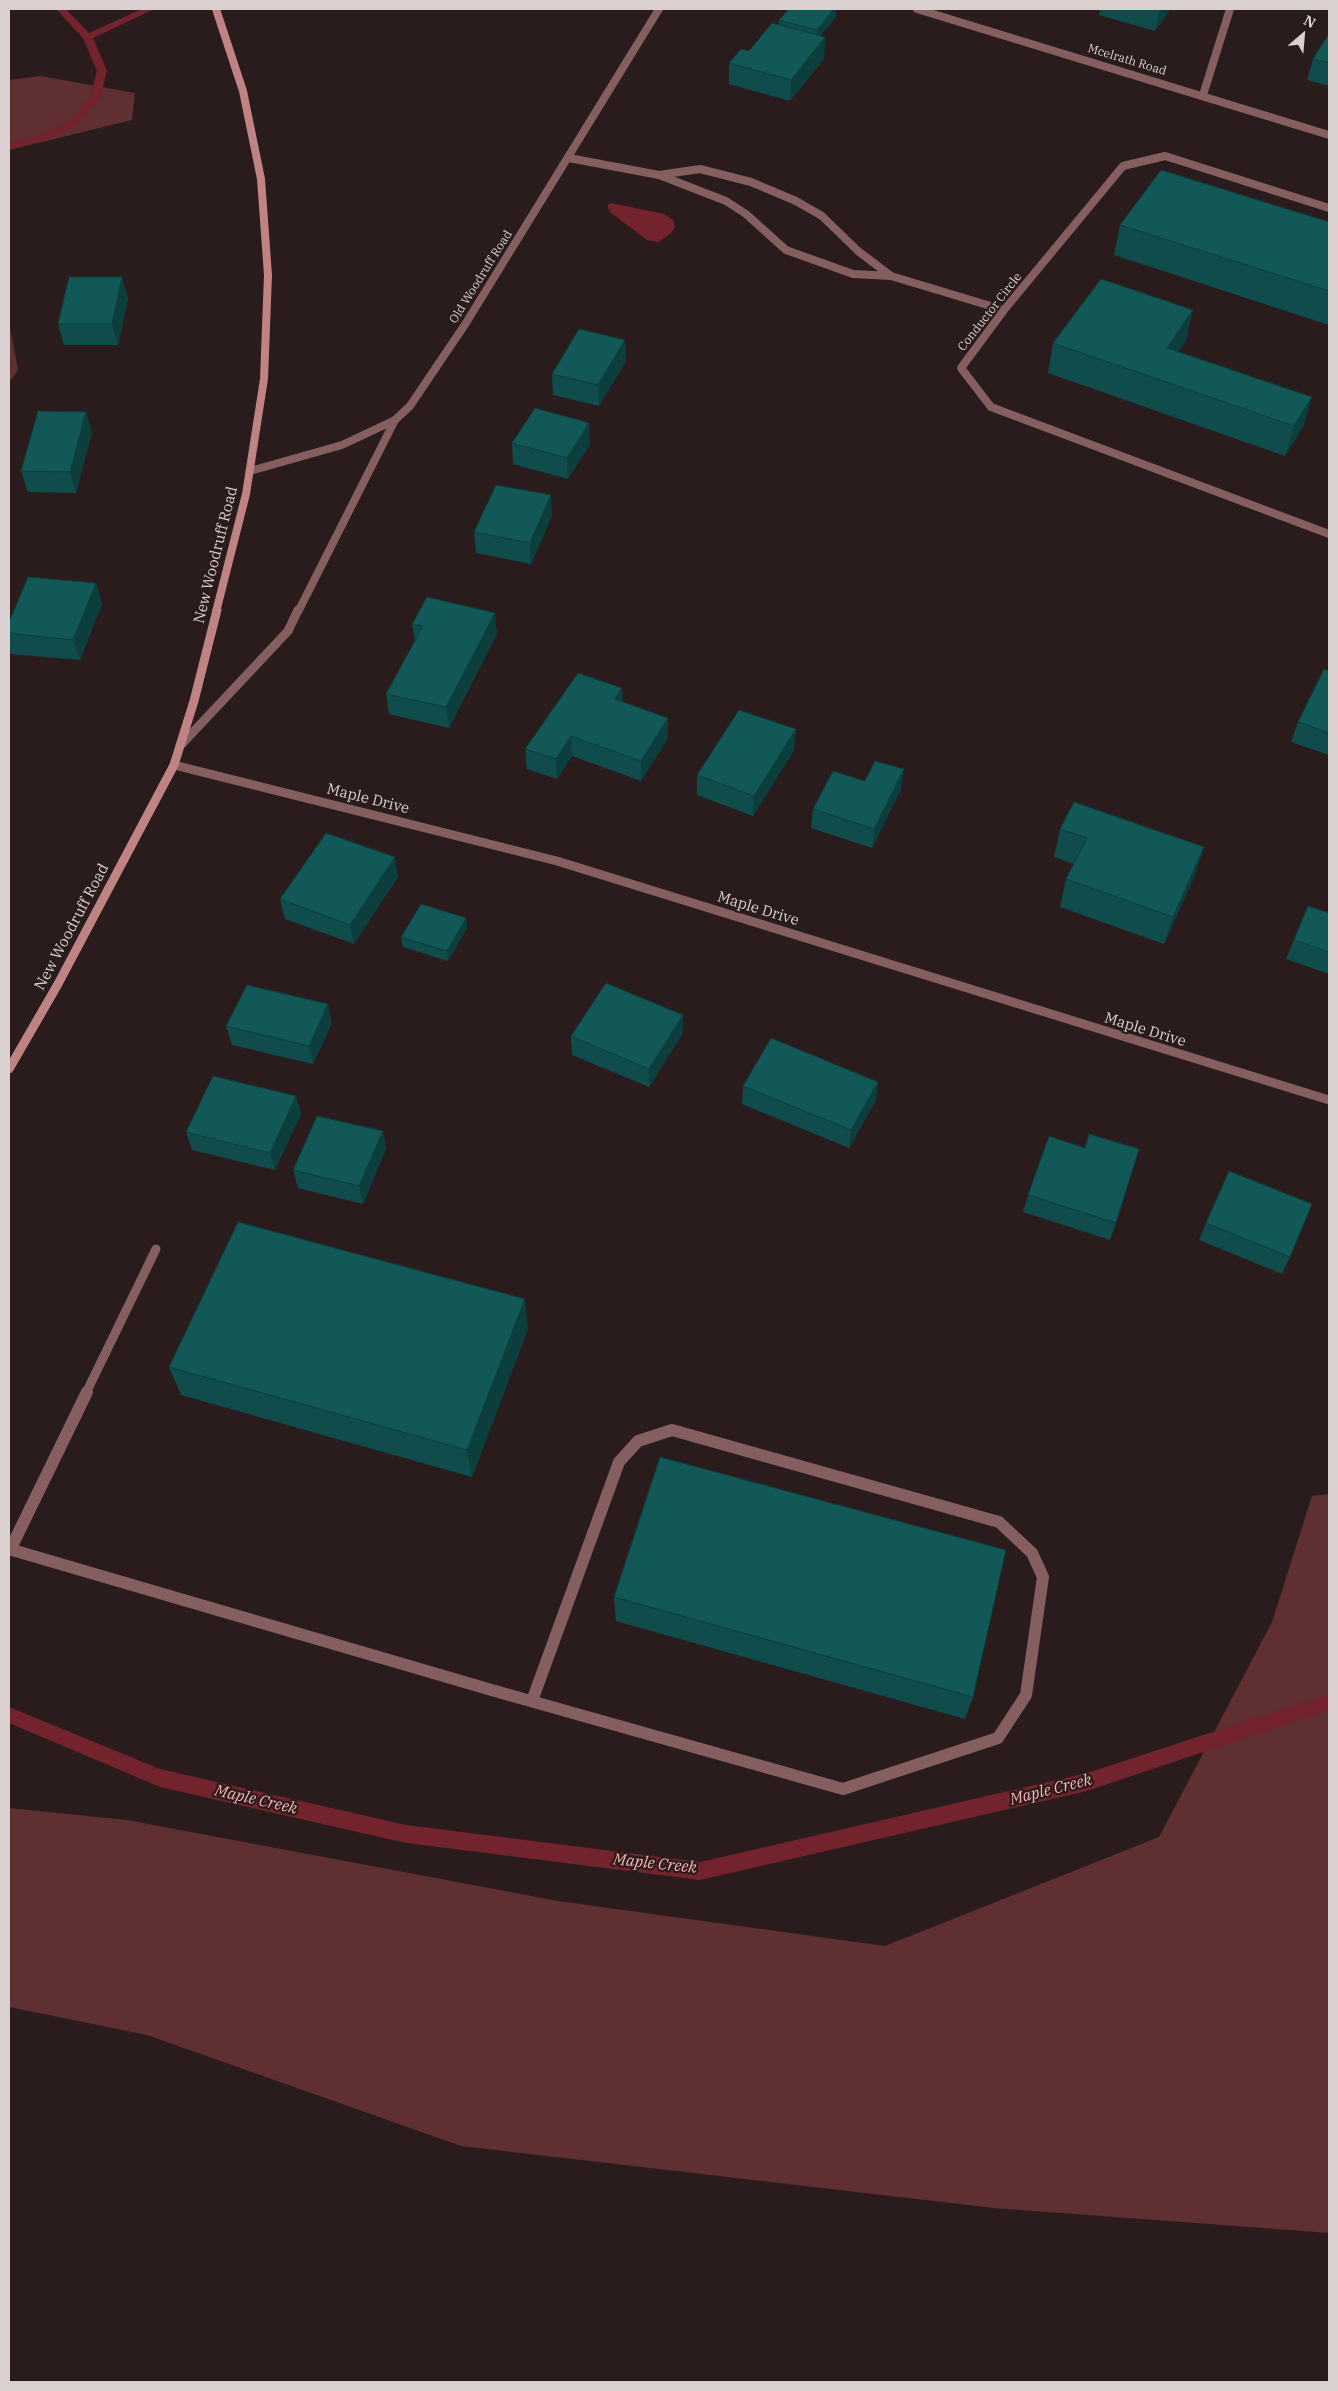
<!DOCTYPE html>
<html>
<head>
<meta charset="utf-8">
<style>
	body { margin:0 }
	#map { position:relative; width:1338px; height:2391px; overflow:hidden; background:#2a1c1c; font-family:"IBM Plex Serif",serif }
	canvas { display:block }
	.frame { position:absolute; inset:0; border:10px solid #dad0d0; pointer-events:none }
	.north { position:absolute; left:1278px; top:10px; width:50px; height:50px; -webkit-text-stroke:4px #2a1c1c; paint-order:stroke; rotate:27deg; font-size:14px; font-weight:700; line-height:20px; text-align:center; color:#dad0d0 }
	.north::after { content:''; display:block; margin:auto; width:18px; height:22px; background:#dad0d0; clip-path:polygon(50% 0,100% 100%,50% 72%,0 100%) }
</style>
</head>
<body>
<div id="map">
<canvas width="1338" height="2391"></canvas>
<div class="frame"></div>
<div class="north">N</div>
</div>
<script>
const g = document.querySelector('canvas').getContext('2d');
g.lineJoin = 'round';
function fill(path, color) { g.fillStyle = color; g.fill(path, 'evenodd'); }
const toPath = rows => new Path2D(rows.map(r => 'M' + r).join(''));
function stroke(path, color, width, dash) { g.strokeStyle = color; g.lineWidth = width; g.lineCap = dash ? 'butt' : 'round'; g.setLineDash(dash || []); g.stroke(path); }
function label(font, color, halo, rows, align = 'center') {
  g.font = font + ' "IBM Plex Serif",serif'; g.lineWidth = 4.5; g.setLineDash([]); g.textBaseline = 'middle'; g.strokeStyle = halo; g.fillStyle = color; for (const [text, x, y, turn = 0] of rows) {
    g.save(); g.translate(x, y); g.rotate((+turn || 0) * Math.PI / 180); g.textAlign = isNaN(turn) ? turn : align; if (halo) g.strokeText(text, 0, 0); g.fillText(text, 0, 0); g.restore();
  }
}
fill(toPath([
	[41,76,135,93,132,120,9,150,9,80],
	[9,322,18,370,9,383],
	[1329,1494,1329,2233,994,2208,461,2146,147,2035,9,2007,9,1808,127,1820,558,1901,885,1946,1159,1837,1272,1622,1312,1496]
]), '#5f2f31');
fill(toPath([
	[611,203,664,214,673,220,675,227,670,234,658,242,647,240,611,213,608,208,608,205]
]), '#72232b');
fill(toPath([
	[56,9,66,9,89,33,142,9,152,10,93,38,107,71,100,98,75,127,40,142,9,149,9,143,33,138,67,123,90,97,97,71,83,38,56,9],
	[1329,1694,1329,1710,1087,1791,700,1880,406,1843,160,1787,9,1723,9,1707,160,1769,406,1825,700,1862,1087,1773,1329,1694]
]), '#72232b');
stroke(toPath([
	[86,1393,156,1249]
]), '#855f5f', 9);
stroke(toPath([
	[9,1549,495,1691,843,1789,998,1738,1026,1695,1043,1577,1032,1553,999,1522,672,1430,638,1441,619,1462,532,1701],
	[10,1550,87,1392]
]), '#855f5f', 12);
stroke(toPath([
	[917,9,1329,135],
	[1203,95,1230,9],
	[569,158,659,175],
	[700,169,751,182,796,201,822,216,858,251,891,276,853,274,786,250,746,214,726,201,659,175,700,169],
	[1329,208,1165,156,1123,166,1004,310,961,368,991,407,1329,534],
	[891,276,1004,310],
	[250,471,342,445,395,420,410,406,466,323,659,9],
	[298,612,395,420]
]), '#855f5f', 8);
stroke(toPath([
	[180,746,288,631,298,610],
	[174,765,557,861,1329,1100]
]), '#855f5f', 9);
stroke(toPath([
	[216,9,243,91,261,179,268,275,264,379,246,494,216,612]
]), '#bf8383', 8);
stroke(toPath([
	[9,1069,58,984,174,765,194,701,217,610]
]), '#bf8383', 9);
fill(toPath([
	[834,9,836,9,836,17,820,36,825,37,824,59,790,101,729,84,729,63,749,51,779,25,779,20],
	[1100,9,1169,9,1169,11,1155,31,1099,15],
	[1329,34,1329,86,1307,80,1313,59],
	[1329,222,1329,325,1114,255,1120,225],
	[122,277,128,299,118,345,64,345,58,324],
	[625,340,626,361,599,406,553,395,552,374],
	[1186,341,1178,352,1312,397,1303,427,1285,456,1048,373,1053,343],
	[86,412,92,433,76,493,28,492,21,471],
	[589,423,590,444,568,479,513,464,512,443],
	[552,516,531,564,476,553,474,532],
	[96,583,102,604,80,660,11,654,9,646,9,622],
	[412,624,497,634,449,728,389,714,386,694,415,641],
	[1329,671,1329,755,1291,742,1298,722],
	[623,702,668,718,668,738,641,781,572,756,557,779,527,769,525,749],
	[794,750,753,816,697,795,697,775],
	[865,781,901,789,872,848,811,828,813,809],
	[1060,829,1195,875,1164,944,1060,907,1066,879,1074,864,1054,857],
	[398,877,354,944,285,919,280,899],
	[1308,906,1329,913,1329,974,1286,959],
	[466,918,467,928,448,961,403,947,401,937],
	[683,1015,683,1033,649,1087,572,1055,571,1036],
	[332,1023,313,1064,232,1045,226,1026],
	[878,1082,876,1100,849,1148,742,1104,743,1086],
	[296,1096,301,1114,275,1170,192,1150,186,1132],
	[383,1131,386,1149,363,1204,298,1188,293,1170],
	[1028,1195,1116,1223,1110,1240,1023,1212],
	[1206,1223,1290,1257,1282,1274,1199,1240],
	[528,1329,472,1477,181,1395,169,1367],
	[614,1597,973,1697,965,1719,616,1621]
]), '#0f4c4b');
fill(toPath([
	[834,9,836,9,836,17,816,41,817,30],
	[1160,9,1169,9,1169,11,1155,31],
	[825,37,824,59,790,101,791,80],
	[122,277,128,299,118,345,112,324],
	[1193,310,1186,341,1160,378,1167,348],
	[625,340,626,361,599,406,598,385],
	[1312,397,1303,427,1285,456,1294,426],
	[86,412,92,433,76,493,70,472],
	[589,423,590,444,568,479,567,458],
	[551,495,552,516,531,564,530,543],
	[96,583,102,604,80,660,73,640],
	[495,613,497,634,449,728,446,707],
	[622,688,623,708,615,699],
	[668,718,668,738,641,781,641,761],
	[796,729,794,750,753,816,754,796],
	[571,736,572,756,557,779,556,759],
	[904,769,901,789,872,848,874,829],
	[1204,847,1195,875,1164,944,1173,917],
	[395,857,398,877,354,944,350,925],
	[466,918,467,928,448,961,447,951],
	[328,1004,332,1023,313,1064,309,1046],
	[683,1015,683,1033,649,1087,649,1069],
	[878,1082,876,1100,849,1148,851,1130],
	[296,1096,301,1114,275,1170,270,1153],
	[383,1131,386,1149,363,1204,359,1186],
	[525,1299,528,1329,472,1477,467,1450]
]), '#0c3e3d');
const building = toPath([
	[789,9,834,9,817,30,779,20,789,9],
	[772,23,825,37,791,80,729,63,741,49,749,51,772,23],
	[1329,34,1329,63,1313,59,1329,34],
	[1161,170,1329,222,1329,291,1120,225,1161,170],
	[69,277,122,277,112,324,58,324,69,277],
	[1101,279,1193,310,1167,348,1312,397,1294,426,1053,343,1101,279],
	[579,329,625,340,598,385,552,374,579,329],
	[535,408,589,423,567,458,512,443,535,408],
	[38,411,86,412,70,472,21,471,38,411],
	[496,485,551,495,530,543,474,532,496,485],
	[28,577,96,583,73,640,9,633,9,622,28,577],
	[427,597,495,613,446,707,386,694,423,626,412,624,427,597],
	[1324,669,1329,671,1329,733,1298,722,1324,669],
	[578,673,622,688,615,699,668,718,641,761,571,736,556,759,525,749,578,673],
	[739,710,796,729,754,796,697,775,739,710],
	[875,761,904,769,874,829,813,809,833,771,865,781,875,761],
	[1074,802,1204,847,1173,917,1066,879,1087,838,1060,829,1074,802],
	[326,833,395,857,350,925,280,899,326,833],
	[421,904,466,918,447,951,401,937,421,904],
	[1308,906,1329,913,1329,952,1294,940,1308,906],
	[606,983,683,1015,649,1069,571,1036,606,983],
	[247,985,328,1004,309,1046,226,1026,247,985],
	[771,1038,878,1082,851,1130,743,1086,771,1038],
	[213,1076,296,1096,270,1153,186,1132,213,1076],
	[317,1116,383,1131,359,1186,293,1170,317,1116],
	[1089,1134,1139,1149,1116,1223,1028,1195,1049,1136,1085,1148,1089,1134],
	[1229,1171,1312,1204,1290,1257,1206,1223,1229,1171],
	[238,1222,525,1299,467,1450,169,1367,238,1222],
	[660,1457,1006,1550,973,1697,614,1597,660,1457]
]);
fill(building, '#115857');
stroke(building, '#0c3e3d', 1);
label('12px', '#dad0d0', '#2a1c1c', [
	["Mcelrath Road",1127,60,17],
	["Old Woodruff Road",481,277,-58],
	["Conductor Circle",990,312,-52]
]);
label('15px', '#dad0d0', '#2a1c1c', [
	["New Woodruff Road",216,555,-76],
	["Maple Drive",368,799,14],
	["Maple Drive",758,909,17],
	["New Woodruff Road",72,927,-62],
	["Maple Drive",1145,1030,17]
]);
label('italic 16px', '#fab2b2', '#2a1c1c', [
	["Maple Creek",1051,1790,-14],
	["Maple Creek",256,1800,13],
	["Maple Creek",655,1864,6]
]);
</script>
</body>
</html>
